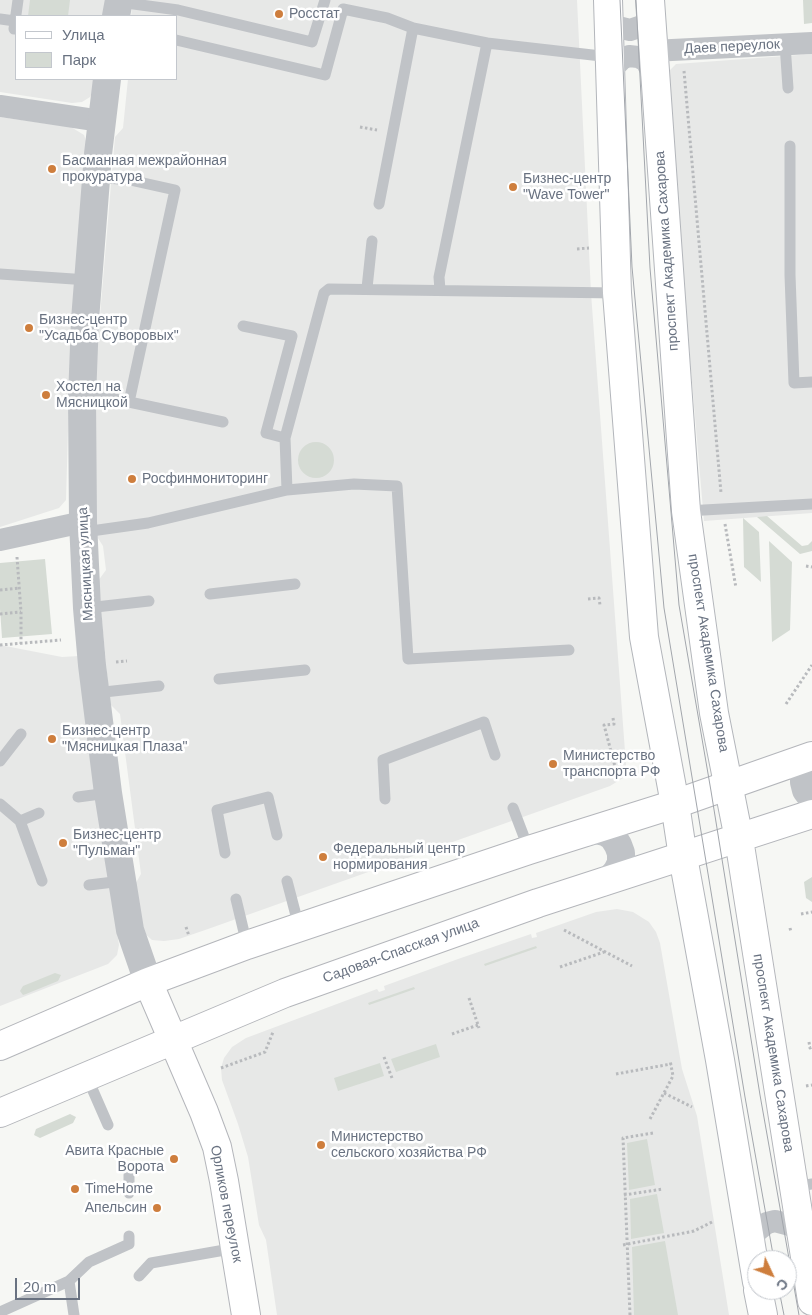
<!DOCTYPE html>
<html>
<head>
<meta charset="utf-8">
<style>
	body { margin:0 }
	#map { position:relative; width:812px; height:1315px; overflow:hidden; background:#f6f7f4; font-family:Arial,sans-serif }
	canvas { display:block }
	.legend { position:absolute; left:15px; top:15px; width:162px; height:65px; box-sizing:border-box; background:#fff; border:1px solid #c3c7cd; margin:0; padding:6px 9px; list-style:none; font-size:15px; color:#697281 }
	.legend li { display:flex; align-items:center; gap:10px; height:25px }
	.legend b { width:25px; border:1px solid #c3c7cd }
	.north { position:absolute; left:747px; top:1250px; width:50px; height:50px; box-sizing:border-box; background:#fff; border:1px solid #c3c7cd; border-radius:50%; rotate:133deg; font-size:14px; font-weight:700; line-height:20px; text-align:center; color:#697281 }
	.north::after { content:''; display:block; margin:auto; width:18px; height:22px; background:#ce7e3d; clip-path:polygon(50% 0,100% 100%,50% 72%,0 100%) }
	.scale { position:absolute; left:15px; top:1278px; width:65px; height:22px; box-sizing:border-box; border:2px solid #697281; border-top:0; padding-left:6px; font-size:15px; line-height:18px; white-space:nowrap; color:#697281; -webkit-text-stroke:4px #fff; paint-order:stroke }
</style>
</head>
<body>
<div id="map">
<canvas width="812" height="1315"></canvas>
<ul class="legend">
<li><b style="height:6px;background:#fff"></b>Улица</li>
<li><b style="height:14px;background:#d5dbd4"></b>Парк</li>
</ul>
<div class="north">С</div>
<div class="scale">20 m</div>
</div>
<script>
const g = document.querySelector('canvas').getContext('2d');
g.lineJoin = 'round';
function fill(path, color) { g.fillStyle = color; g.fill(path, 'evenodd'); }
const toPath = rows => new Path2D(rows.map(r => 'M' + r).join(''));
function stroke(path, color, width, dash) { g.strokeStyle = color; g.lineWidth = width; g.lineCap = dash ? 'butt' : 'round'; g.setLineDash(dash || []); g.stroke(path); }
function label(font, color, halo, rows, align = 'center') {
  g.font = font + ' Arial,sans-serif'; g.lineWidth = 5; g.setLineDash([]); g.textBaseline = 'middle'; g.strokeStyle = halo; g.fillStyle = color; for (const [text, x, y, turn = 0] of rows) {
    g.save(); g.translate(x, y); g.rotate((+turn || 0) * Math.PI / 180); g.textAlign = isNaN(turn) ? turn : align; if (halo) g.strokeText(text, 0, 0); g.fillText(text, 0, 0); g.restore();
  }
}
fill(toPath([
	[0,0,106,0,104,16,16,16,16,79,95,79,93,91,90,97,82,102,72,103,0,92],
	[133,0,577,0,591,293,626,765,623,778,610,786,208,929,179,939,164,941,152,940,144,933,134,886,141,874,120,714,110,704,98,581,106,570,103,546,96,535,94,514,96,363,115,137,123,128,128,79,176,79,176,16,131,16],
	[812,54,812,513,704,521,680,243,669,71,676,64],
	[0,117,71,127,84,135,87,144,70,360,66,500,59,508,0,527],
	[0,645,62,657,79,656,96,797,119,945,117,955,108,964,0,1006],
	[617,909,633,912,649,922,656,932,660,943,682,1069,697,1116,729,1315,277,1315,266,1240,259,1225,248,1157,238,1124,222,1080,221,1068,224,1058,232,1047,246,1038,377,989,379,992,385,990,384,986,458,959,531,934,532,938,537,937,536,933,596,912]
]), '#e7e8e7');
fill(toPath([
	[30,0,70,0,68,16,28,16],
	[803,0,812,0,812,23,804,24],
	'298 460a18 18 0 1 1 36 0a18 18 0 1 1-36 0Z',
	[767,516,802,546,808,545,812,541,812,551,800,554,757,517],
	[743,518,759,532,761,582,744,567],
	[769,541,792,562,790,630,772,642],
	[45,559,52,634,2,638,0,609,0,563],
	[812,877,812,902,806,898,804,882],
	[536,946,537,948,485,966,484,964],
	[55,973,61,975,58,981,26,994,23,995,20,991,23,986],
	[414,987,415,989,369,1005,368,1003],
	[436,1044,440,1057,396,1072,391,1059],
	[380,1063,384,1076,338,1091,334,1078],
	[70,1114,76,1117,73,1123,40,1138,34,1135,36,1129],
	[647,1139,655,1185,629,1190,627,1143],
	[657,1194,664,1233,631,1239,630,1199],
	[665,1241,678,1315,634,1315,632,1247]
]), '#d5dbd4');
const secondary = toPath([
	[608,0,617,293,644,637,675,804,683,857,720,1060,757,1282],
	[650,0,686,511,714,713,739,839],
	[758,1290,763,1315]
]);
const primary = toPath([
	[739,839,812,1301],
	[148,982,204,1112,217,1147,224,1181,246,1315],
	[0,1046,148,982,247,945,529,850,675,804,812,756],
	[0,1113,285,993,538,903,812,814]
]);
stroke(secondary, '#b3b6bb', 30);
stroke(primary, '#b4b6bb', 30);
stroke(toPath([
	[684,71,721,493],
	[360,127,377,130],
	[577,249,589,248],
	[725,524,736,588],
	[17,557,21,612,21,644],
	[806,566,812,567],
	[0,590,20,588],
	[588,599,599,598,600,605],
	[0,614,21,612],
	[0,645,61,640],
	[116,662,127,661],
	[786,704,812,665],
	[613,718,614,724,604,725,617,774],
	[801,914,812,912],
	[186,927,189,936],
	[790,928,791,932],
	[564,930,632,966],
	[560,967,604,952],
	[469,998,479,1028],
	[452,1034,478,1025],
	[809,1042,810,1048,812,1047],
	[384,1057,392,1078],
	[221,1068,265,1052,273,1032],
	[616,1074,671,1064],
	[806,1086,812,1085],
	[664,1093,692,1107],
	[650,1119,673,1076,670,1060],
	[624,1195,663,1189],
	[623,1245,694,1231,714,1221],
	[630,1315,623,1138,653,1133]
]), '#b8babd', 3, [2.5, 2.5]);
stroke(toPath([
	[119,2,178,10,312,42,325,0],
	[0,19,15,21],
	[16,29,14,29,18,0],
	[176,40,325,75,343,9,387,18,413,28,487,43,610,57],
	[785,44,788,88],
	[790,146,790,275,794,383,812,382],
	[96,177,130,180,175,190,129,402,223,422],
	[379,204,413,28],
	[0,274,88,280],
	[367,288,372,241],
	[440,290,439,277,487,43],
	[243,326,292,336,266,433,285,438],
	[82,398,111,398,129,402],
	[287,490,285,438,324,293,329,289,617,293],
	[686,511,812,504],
	[84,532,148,523,287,490,354,484,397,486,408,659,569,650],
	[210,594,295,584],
	[87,608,149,601],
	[219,679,305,670],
	[95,693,159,686],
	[0,761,21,734],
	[78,797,108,793],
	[385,799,383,760,484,722,495,755],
	[0,804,20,821,42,881],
	[513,808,529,850],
	[20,821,39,813],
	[225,853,217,810,268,797,277,835],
	[287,881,299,927],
	[89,885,122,881],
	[236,899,247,945],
	[87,1077,108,1125],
	[794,1187,812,1184],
	[129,1193,129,1175],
	[139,1276,151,1263,236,1248],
	[69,1281,74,1315],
	[0,1312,69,1281,89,1262,129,1244,129,1236]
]), '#c0c3c7', 11);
stroke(toPath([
	[608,12,613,23,618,27,630,30,642,26,646,21,650,9],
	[652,51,812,43],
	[611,76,615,66,622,59,629,56,638,57,646,61,654,76],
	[0,106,101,121],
	[0,540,83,522],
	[752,1252,751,1246,756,1232,767,1223,775,1221,790,1225,796,1229,802,1242]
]), '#c0c3c7', 22);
stroke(toPath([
	[116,16,119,0],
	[107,79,98,154,85,320,82,398,83,522,87,608,92,665,108,793,130,930,148,982],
	[812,759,808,764,804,772,804,782,806,790,812,798],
	[587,832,596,830,605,832,613,837,618,845,621,853,621,863,617,871,611,878,603,882]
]), '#c0c3c7', 28);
stroke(secondary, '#fff', 28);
stroke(primary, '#fff', 28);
stroke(toPath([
	[620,0,632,267,664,608,745,1097,774,1260],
	[636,0,650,268,679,605,711,791,760,1095,799,1315],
	[779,1290,784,1315]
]), '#a2a6ac', 1);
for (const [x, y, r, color] of [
	[279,14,5,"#ce7e3d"],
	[52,169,5,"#ce7e3d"],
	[513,187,5,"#ce7e3d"],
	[29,328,5,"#ce7e3d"],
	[46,395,5,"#ce7e3d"],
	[132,479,5,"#ce7e3d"],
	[52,739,5,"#ce7e3d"],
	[553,764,5,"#ce7e3d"],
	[63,843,5,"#ce7e3d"],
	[323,857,5,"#ce7e3d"],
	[321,1145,5,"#ce7e3d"],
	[174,1159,5,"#ce7e3d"],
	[75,1189,5,"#ce7e3d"],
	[157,1208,5,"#ce7e3d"]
]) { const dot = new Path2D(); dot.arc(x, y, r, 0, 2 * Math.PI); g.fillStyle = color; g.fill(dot); stroke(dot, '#fff', 2); }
label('14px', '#697281', '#fff', [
	["Росстат",289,14],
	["Басманная межрайонная",62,161],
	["прокуратура",62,177],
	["Бизнес-центр",523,179],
	["\"Wave Tower\"",523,195],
	["Бизнес-центр",39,320],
	["\"Усадьба Суворовых\"",39,336],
	["Хостел на",56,387],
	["Мясницкой",56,403],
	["Росфинмониторинг",142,479],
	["Бизнес-центр",62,731],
	["\"Мясницкая Плаза\"",62,747],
	["Министерство",563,756],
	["транспорта РФ",563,772],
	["Бизнес-центр",73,835],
	["\"Пульман\"",73,851],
	["Федеральный центр",333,849],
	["нормирования",333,865],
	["Министерство",331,1137],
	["сельского хозяйства РФ",331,1153],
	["Авита Красные",164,1151,"right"],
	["Ворота",164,1167,"right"],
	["TimeHome",85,1189],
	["Апельсин",147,1208,"right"]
], 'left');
label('14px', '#697281', '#fff', [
	["Даев переулок",732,47,-3],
	["проспект Академика Сахарова",667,251,-94],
	["Мясницкая улица",86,564,-93],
	["проспект Академика Сахарова",708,653,81],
	["Садовая-Спасская улица",401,951,-20],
	["проспект Академика Сахарова",773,1053,81],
	["Орликов переулок",226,1204,79]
]);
</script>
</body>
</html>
